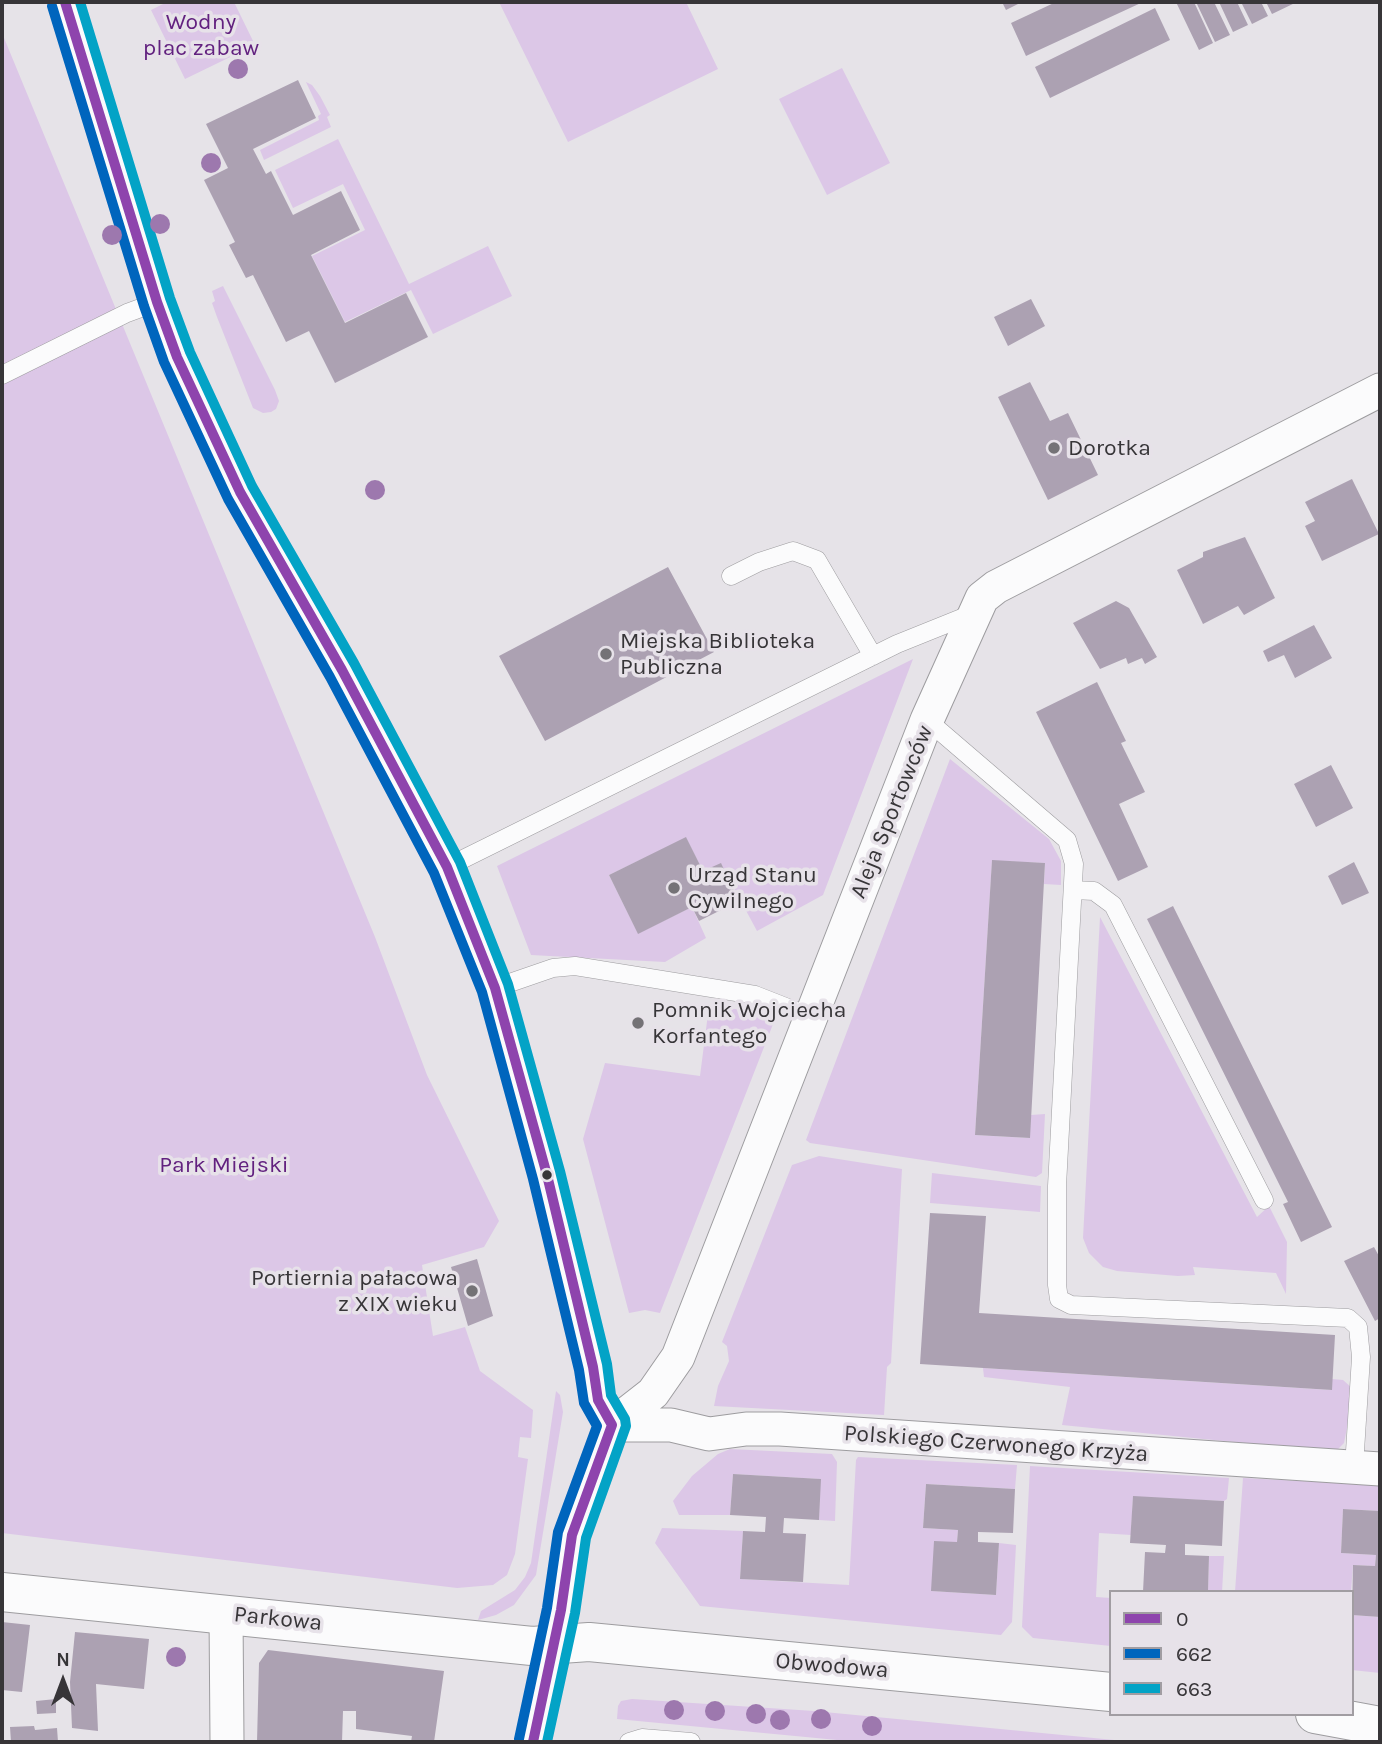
<!DOCTYPE html>
<html>
<head>
<meta charset="utf-8">
<style>
	body { margin:0 }
	#map { position:relative; width:1382px; height:1744px; overflow:hidden; background:#e6e3e8; font-family:Karla,sans-serif }
	canvas { display:block }
	.frame { position:absolute; inset:0; border:4px solid #373538; pointer-events:none }
	.legend { position:absolute; left:1109px; top:1590px; width:245px; height:126px; box-sizing:border-box; background:#e7e2e9; border:2px solid #a19da2; margin:0; padding:9px 12px; list-style:none; font-size:21px; color:#373538 }
	.legend li { display:flex; align-items:center; gap:14px; height:35px }
	.legend b { width:35px; border:2px solid #a19da2 }
	.north { position:absolute; left:28px; top:1646px; width:70px; height:70px; -webkit-text-stroke:5px #e7e2e9; paint-order:stroke; rotate:0deg; font-size:19px; font-weight:700; line-height:28px; text-align:center; color:#373538 }
	.north::after { content:''; display:block; margin:auto; width:24px; height:32px; background:#373538; clip-path:polygon(50% 0,100% 100%,50% 72%,0 100%) }
</style>
</head>
<body>
<div id="map">
<canvas width="1382" height="1744"></canvas>
<div class="frame"></div>
<ul class="legend">
<li><b style="height:9px;background:#8e44ad"></b>0</li>
<li><b style="height:9px;background:#0065bd"></b>662</li>
<li><b style="height:9px;background:#03a3c6"></b>663</li>
</ul>
<div class="north">N</div>
</div>
<script>
const g = document.querySelector('canvas').getContext('2d');
g.lineJoin = 'round';
function fill(path, color) { g.fillStyle = color; g.fill(path, 'evenodd'); }
const toPath = rows => new Path2D(rows.map(r => 'M' + r).join(''));
function stroke(path, color, width, dash) { g.strokeStyle = color; g.lineWidth = width; g.lineCap = dash ? 'butt' : 'round'; g.setLineDash(dash || []); g.stroke(path); }
function label(font, color, halo, rows, align = 'center') {
  g.font = font + ' Karla,sans-serif'; g.lineWidth = 7; g.setLineDash([]); g.textBaseline = 'middle'; g.strokeStyle = halo; g.fillStyle = color; for (const [text, x, y, turn = 0] of rows) {
    g.save(); g.translate(x, y); g.rotate((+turn || 0) * Math.PI / 180); g.textAlign = isNaN(turn) ? turn : align; if (halo) g.strokeText(text, 0, 0); g.fillText(text, 0, 0); g.restore();
  }
}
fill(toPath([
	[167,2,234,2,255,45,185,79,151,10],
	[499,2,686,2,718,69,568,142],
	[2,33,375,937,427,1075,499,1221,484,1247,422,1265,433,1336,465,1327,480,1371,533,1410,531,1438,520,1437,518,1457,528,1459,515,1554,507,1575,493,1585,457,1588,2,1533],
	[842,68,890,163,827,195,779,99],
	[306,82,312,85,320,96,330,115,327,117,331,127,264,160,260,150,319,120,318,116,321,114],
	[338,139,409,284,488,246,512,296,433,334,411,290,345,322,312,256,365,230,343,184,293,208,275,170],
	[223,286,275,390,279,401,276,409,271,412,263,413,253,408,217,317,212,303,215,301,212,291],
	[913,659,823,895,757,931,721,864,703,871,686,838,609,875,638,933,692,907,706,938,665,962,531,955,497,866],
	[950,759,1049,839,1061,861,1061,885,1044,884,1045,863,992,861,975,1135,1029,1138,1031,1115,1045,1114,1042,1173,1036,1177,810,1143,806,1140],
	[1100,917,1257,1217,1269,1206,1287,1242,1286,1294,1276,1273,1193,1267,1195,1275,1178,1276,1117,1271,1103,1267,1089,1253,1083,1238],
	[709,1006,762,1012,775,1019,660,1313,645,1310,629,1313,583,1139,605,1063,700,1076],
	[819,1156,902,1169,891,1363,887,1367,884,1415,714,1406,718,1386,729,1361,727,1346,722,1342,792,1165],
	[932,1173,1041,1186,1040,1212,930,1203],
	[983,1368,1331,1390,1332,1379,1343,1380,1352,1388,1352,1402,1344,1443,1335,1452,1062,1425,1070,1387,984,1377],
	[556,1391,560,1395,563,1412,536,1575,514,1605,496,1615,478,1620,481,1611,515,1590,525,1577,531,1563],
	[730,1449,832,1454,837,1462,835,1521,819,1520,820,1479,733,1474,730,1515,679,1515,673,1501,692,1476,718,1454],
	[858,1457,1017,1465,1015,1489,926,1484,923,1528,958,1530,957,1542,932,1591,996,1595,999,1543,1016,1545,1012,1622,1001,1635,700,1606,655,1543,662,1528,743,1531,740,1579,849,1585,856,1460],
	[1030,1466,1229,1478,1227,1499,1224,1501,1133,1497,1131,1535,1099,1533,1096,1597,1111,1598,1111,1646,1033,1638,1022,1627],
	[1243,1478,1380,1485,1380,1511,1343,1509,1341,1553,1376,1555,1375,1566,1353,1565,1351,1592,1235,1592],
	[1209,1556,1224,1556,1222,1592,1208,1592],
	[1352,1615,1380,1617,1380,1673,1352,1670],
	[632,1699,814,1711,1135,1742,858,1742,617,1719,618,1706,621,1701]
]), '#dcc7e7');
fill(toPath([
	[1002,2,1022,2,1006,10],
	[1056,2,1143,2,1026,56,1011,23],
	[1176,2,1194,2,1213,43,1199,50],
	[1196,2,1214,2,1230,35,1215,42],
	[1219,2,1237,2,1248,25,1233,32],
	[1241,2,1261,2,1268,16,1252,24],
	[1266,2,1297,2,1272,14],
	[1155,8,1170,40,1050,98,1035,67],
	[298,80,316,118,253,149,266,174,271,171,293,215,341,191,360,230,311,255,345,323,406,293,428,337,335,383,309,331,286,342,253,275,246,278,229,245,235,242,204,180,228,168,206,124],
	[1031,299,1045,326,1008,346,994,317],
	[1030,382,1050,421,1068,413,1098,475,1048,500,998,397],
	[1352,479,1379,534,1322,561,1305,526,1315,521,1305,502],
	[1245,537,1275,598,1244,615,1238,606,1203,624,1177,570,1203,557,1203,552],
	[668,567,714,652,545,741,499,656],
	[1116,601,1129,608,1157,657,1145,664,1142,658,1128,664,1126,658,1100,669,1073,623],
	[1314,625,1332,658,1295,678,1284,655,1268,662,1263,651],
	[1097,682,1126,741,1121,743,1145,792,1119,804,1148,867,1118,881,1036,712],
	[1331,765,1353,808,1316,827,1294,784],
	[686,837,703,871,721,863,739,901,699,921,692,907,638,934,609,875],
	[992,860,1045,863,1030,1138,975,1135],
	[1354,862,1369,893,1342,905,1328,876],
	[1173,906,1332,1227,1301,1242,1283,1204,1288,1202,1147,919],
	[930,1213,986,1216,979,1313,1335,1335,1332,1390,920,1364],
	[1374,1247,1380,1258,1380,1318,1375,1321,1344,1261],
	[477,1259,493,1316,468,1326,451,1267],
	[733,1474,821,1479,819,1520,784,1518,783,1533,806,1534,803,1582,740,1579,743,1531,765,1532,766,1517,730,1515],
	[926,1484,1015,1489,1013,1533,978,1532,978,1542,999,1543,996,1595,931,1591,934,1541,957,1542,958,1530,923,1528],
	[1133,1496,1224,1501,1222,1546,1185,1544,1185,1555,1209,1556,1208,1592,1143,1592,1145,1552,1165,1553,1166,1545,1130,1543],
	[1343,1509,1380,1511,1380,1617,1352,1615,1353,1565,1375,1566,1376,1555,1341,1553],
	[2,1622,30,1625,22,1692,2,1690],
	[75,1632,149,1639,144,1689,96,1684,98,1731,72,1728,70,1682],
	[268,1650,444,1671,434,1742,411,1742,412,1736,356,1729,356,1711,343,1711,342,1742,257,1742,259,1663],
	[56,1699,56,1713,37,1714,36,1701],
	[34,1726,35,1730,57,1728,58,1742,11,1742,10,1727]
]), '#aca1b2');
const lane = toPath([
	[2,375,127,313,157,302],
	[731,576,759,562,793,551,817,560,873,656],
	[927,720,1067,840,1074,864,1057,1186,1057,1285,1059,1299,1071,1305,1348,1318,1358,1327,1361,1357,1354,1467],
	[447,867,897,644,974,613],
	[1073,890,1094,891,1113,905,1264,1200],
	[495,988,553,968,575,966,755,995,811,1017],
	[629,1742,642,1738,691,1742]
]);
const street = toPath([
	[65,2,157,302,177,357,240,492,342,670,447,867,495,988,547,1175,593,1367,598,1400,612,1425,572,1535,561,1610,533,1742],
	[612,1425,653,1393,678,1357,927,720,982,598,996,587,1380,390],
	[612,1425,671,1425,709,1434,746,1429,780,1429,1380,1469],
	[226,1613,227,1742]
]);
const secondary = toPath([
	[2,1592,532,1646,589,1642,1111,1692],
	[1315,1714,1380,1726]
]);
stroke(lane, '#9d9c9f', 19);
stroke(street, '#9d9c9f', 35);
stroke(secondary, '#9d9c9f', 40);
stroke(lane, '#fbfbfc', 18);
stroke(street, '#fbfbfc', 33);
stroke(secondary, '#fbfbfc', 38);
stroke(toPath([
	[65,2,157,302,177,357,240,492,342,670,447,867,495,988,547,1175,593,1367,598,1400,612,1425,572,1535,561,1610,533,1742]
]), '#8e44ad', 10);
stroke(toPath([
	[52,6,144,306,164,362,228,499,330,677,434,873,482,992,533,1179,579,1370,584,1403,597,1426,558,1532,547,1608,519,1739]
]), '#0065bd', 10);
stroke(toPath([
	[80,2,170,298,190,352,252,486,354,663,460,862,508,984,560,1171,607,1364,611,1395,625,1419,626,1426,586,1538,575,1613,547,1742]
]), '#03a3c6', 10);
g.fillStyle = '#9d78ae';
for (const [x, y] of [
	[238,69],
	[211,163],
	[160,224],
	[112,235],
	[375,490],
	[176,1657],
	[674,1710],
	[715,1711],
	[756,1714],
	[821,1719],
	[780,1720],
	[872,1726]
]) { g.beginPath(); g.arc(x, y, 10, 0, 2 * Math.PI); g.fill(); }
for (const [x, y, r, color] of [
	[1054,448,7,"#747276"],
	[606,654,7,"#747276"],
	[674,888,7,"#747276"],
	[638,1023,7,"#747276"],
	[547,1175,6,"#373538"],
	[472,1291,7,"#747276"]
]) { const dot = new Path2D(); dot.arc(x, y, r, 0, 2 * Math.PI); g.fillStyle = color; g.fill(dot); stroke(dot, '#e7e2e9', 2.5); }
label('23px', '#62217f', '#e7e2e9', [
	["Wodny",201,22],
	["plac zabaw",201,48],
	["Park Miejski",224,1165]
]);
label('23px', '#373538', '#e7e2e9', [
	["Dorotka",1068,448],
	["Miejska Biblioteka",620,641],
	["Publiczna",620,667],
	["Urząd Stanu",688,875],
	["Cywilnego",688,901],
	["Pomnik Wojciecha",652,1010],
	["Korfantego",652,1036],
	["Portiernia pałacowa",458,1278,"right"],
	["z XIX wieku",458,1304,"right"]
], 'left');
label('23px', '#373538', '#e7e2e9', [
	["Aleja Sportowców",892,812,-68],
	["Polskiego Czerwonego Krzyża",996,1444,4],
	["Parkowa",278,1619,6],
	["Obwodowa",832,1666,5]
]);
</script>
</body>
</html>
